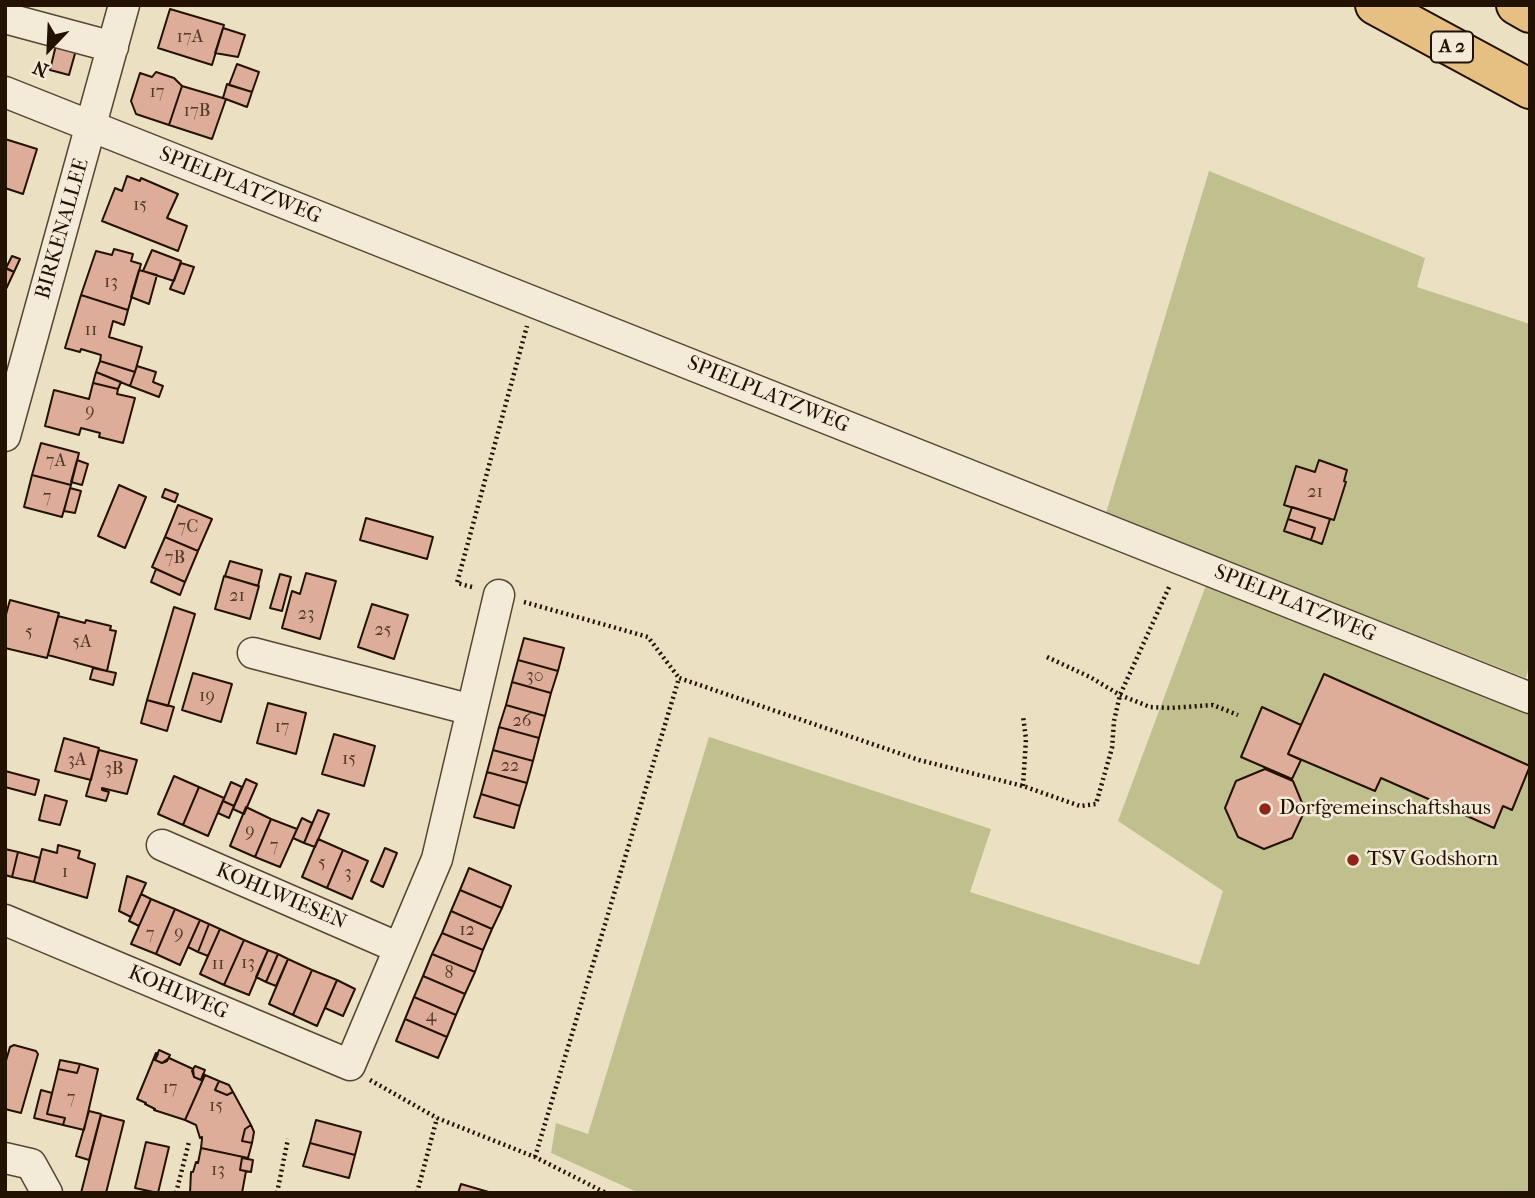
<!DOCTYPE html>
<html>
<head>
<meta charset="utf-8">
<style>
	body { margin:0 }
	#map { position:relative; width:1535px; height:1198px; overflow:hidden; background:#ece0c3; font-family:"IM FELL French Canon",serif }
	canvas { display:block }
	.frame { position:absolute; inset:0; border:7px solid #231202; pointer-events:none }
	.north { position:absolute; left:14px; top:14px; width:70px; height:70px; -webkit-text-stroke:5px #f3ebd8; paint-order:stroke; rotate:203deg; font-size:19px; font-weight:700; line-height:28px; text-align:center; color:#231202 }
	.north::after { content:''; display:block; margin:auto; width:24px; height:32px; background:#231202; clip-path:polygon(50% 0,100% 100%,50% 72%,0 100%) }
</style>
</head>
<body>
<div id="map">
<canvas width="1535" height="1198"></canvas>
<div class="frame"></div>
<div class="north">N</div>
</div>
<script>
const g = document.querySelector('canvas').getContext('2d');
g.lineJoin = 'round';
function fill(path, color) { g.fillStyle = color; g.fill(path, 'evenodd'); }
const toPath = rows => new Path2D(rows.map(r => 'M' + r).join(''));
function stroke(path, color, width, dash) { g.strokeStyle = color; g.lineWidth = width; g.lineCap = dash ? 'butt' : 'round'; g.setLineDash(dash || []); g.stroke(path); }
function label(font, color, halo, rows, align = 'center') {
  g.font = font + ' "IM FELL French Canon",serif'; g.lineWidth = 5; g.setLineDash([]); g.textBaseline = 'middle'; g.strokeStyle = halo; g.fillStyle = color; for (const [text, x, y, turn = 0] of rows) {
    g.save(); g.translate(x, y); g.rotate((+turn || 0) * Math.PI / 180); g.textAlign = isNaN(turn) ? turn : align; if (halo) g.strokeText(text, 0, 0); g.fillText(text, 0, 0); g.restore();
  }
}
fill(toPath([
	[1209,171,1425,258,1417,287,1530,324,1530,662,1526,678,1106,513],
	[1206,585,1530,714,1530,1193,639,1193,551,1153,556,1123,588,1134,709,737,991,829,970,892,1199,965,1223,891,1118,821]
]), '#c0c08e');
const building = toPath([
	[170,9,224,25,212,65,158,48,170,9],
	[223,28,245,35,238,57,215,53,223,28],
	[56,45,76,50,69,75,50,70,56,45],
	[237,64,259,72,252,92,229,85,237,64],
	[156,72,174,78,182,86,169,125,136,114,131,101,140,73,152,77,156,72],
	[227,84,252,92,247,107,223,98,227,84],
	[182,86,226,99,212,139,169,125,182,86],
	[5,139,37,149,23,194,5,188,5,139],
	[127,176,140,181,141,178,178,194,167,218,187,226,178,251,102,221,115,188,122,191,127,176],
	[114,249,133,254,131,261,141,264,128,310,81,295,96,251,112,255,114,249],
	[152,250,181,261,174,281,143,271,152,250],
	[12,256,20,259,14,272,6,268,12,256],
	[181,263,194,267,184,294,170,289,181,263],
	[5,268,14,272,6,289,5,289,5,268],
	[139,270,157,275,149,304,131,297,139,270],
	[81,295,128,310,124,325,113,321,109,337,142,347,135,372,100,361,101,355,81,349,80,352,65,348,81,295],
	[100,361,135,372,130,386,96,372,100,361],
	[137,366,156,372,153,382,163,386,159,397,130,386,137,366],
	[96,372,121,382,118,389,93,383,96,372],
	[93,383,118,389,117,394,135,398,123,443,99,437,100,433,81,428,79,435,45,426,54,390,89,399,93,383],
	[41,443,79,453,71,485,32,475,41,443],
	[77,460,88,464,82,485,71,482,77,460],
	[1319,460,1347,470,1344,481,1346,482,1334,520,1284,505,1296,466,1315,472,1319,460],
	[32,475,71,485,62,517,24,507,32,475],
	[119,485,146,497,125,548,98,536,119,485],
	[70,488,81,491,75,513,64,511,70,488],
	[165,489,178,494,175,502,162,497,165,489],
	[178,505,212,519,198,551,165,537,178,505],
	[1292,507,1330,519,1322,544,1311,540,1315,528,1288,519,1292,507],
	[366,518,433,537,427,559,360,540,366,518],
	[1288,519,1315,528,1311,540,1284,531,1288,519],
	[165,537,198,551,185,582,152,567,165,537],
	[230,561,262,570,258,586,225,576,230,561],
	[156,569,185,582,180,595,151,582,156,569],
	[306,573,336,581,320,639,282,628,292,591,300,594,306,573],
	[280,574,291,577,282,611,270,608,280,574],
	[224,576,259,586,250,619,215,609,224,576],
	[10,600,59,613,47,658,5,648,5,618,10,600],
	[372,604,408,615,394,659,358,647,372,604],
	[174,607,195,614,168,706,147,700,174,607],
	[58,616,85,623,86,620,111,626,110,630,116,631,107,671,48,655,58,616],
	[524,638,564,648,558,671,518,660,524,638],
	[518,660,558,671,551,693,512,682,518,660],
	[93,668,116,673,113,685,90,679,93,668],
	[193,673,232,684,221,722,182,710,193,673],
	[1324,674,1530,766,1512,810,1503,806,1494,828,1381,778,1375,791,1288,754,1324,674],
	[512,682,551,693,545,716,506,705,512,682],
	[147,700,174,707,167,731,141,723,147,700],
	[268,703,306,713,296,754,257,743,268,703],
	[506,705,545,716,539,738,499,727,506,705],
	[1262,707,1301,725,1288,754,1301,760,1292,779,1241,757,1262,707],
	[499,727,539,738,533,761,493,750,499,727],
	[334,734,375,746,364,786,322,774,334,734],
	[64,738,99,748,91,780,55,771,64,738],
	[99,750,137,760,127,794,102,788,102,790,109,792,106,801,86,796,99,750],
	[493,750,533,761,527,783,487,772,493,750],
	[1265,769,1293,781,1305,810,1292,838,1264,849,1238,837,1225,808,1236,781,1265,769],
	[5,771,39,780,35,795,5,787,5,771],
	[487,772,527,783,520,806,481,794,487,772],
	[174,776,199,787,183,825,158,814,174,776],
	[246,779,257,784,244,814,233,809,246,779],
	[231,782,242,787,234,806,223,801,231,782],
	[199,787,224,798,208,836,183,825,199,787],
	[481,794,520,806,514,828,474,817,481,794],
	[45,795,67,801,60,825,39,820,45,795],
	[223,801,234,806,229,818,218,813,223,801],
	[246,807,271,819,255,857,230,846,246,807],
	[318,810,329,814,315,847,304,843,318,810],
	[302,818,312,823,304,843,293,838,302,818],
	[271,819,297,829,280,867,255,857,271,819],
	[318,839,343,850,327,888,302,877,318,839],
	[58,845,80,851,78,858,95,864,87,898,34,882,42,849,57,853,58,845],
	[385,848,397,853,383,887,371,881,385,848],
	[5,849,18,852,12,877,5,875,5,849],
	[343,850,368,861,352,899,327,888,343,850],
	[18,852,40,858,34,882,12,877,18,852],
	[469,868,511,886,502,908,460,890,469,868],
	[127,876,146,883,131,917,119,911,127,876],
	[460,890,502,908,492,929,451,911,460,890],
	[141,894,151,899,139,926,129,921,141,894],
	[151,899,175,909,156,954,131,944,151,899],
	[175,909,200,920,180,965,156,954,175,909],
	[451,911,492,929,483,950,442,933,451,911],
	[200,920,209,924,198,952,188,947,200,920],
	[209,924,220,929,208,956,198,952,209,924],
	[220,929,244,940,224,985,200,974,220,929],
	[442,933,483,950,475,972,432,954,442,933],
	[244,940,268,950,249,995,224,985,244,940],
	[268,950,278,954,266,982,256,977,268,950],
	[278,954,288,959,276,986,266,982,278,954],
	[432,954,475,972,465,994,423,976,432,954],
	[288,959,312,970,293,1015,269,1004,288,959],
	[312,970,337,980,317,1026,293,1015,312,970],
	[423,976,465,994,456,1015,414,997,423,976],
	[337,980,355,989,343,1016,325,1008,337,980],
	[414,997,456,1015,447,1037,405,1019,414,997],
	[405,1019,447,1037,438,1058,396,1041,405,1019],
	[14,1045,36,1051,38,1054,21,1113,5,1109,5,1064,10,1047,14,1045],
	[159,1050,170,1055,167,1061,162,1063,155,1060,159,1050],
	[156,1053,158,1054,155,1060,162,1063,169,1058,193,1069,194,1077,201,1080,203,1074,205,1075,185,1120,154,1110,155,1109,145,1104,146,1103,137,1099,156,1053],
	[60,1060,80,1064,77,1073,58,1069,60,1060],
	[80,1064,98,1069,84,1130,63,1125,65,1118,47,1114,58,1069,77,1073,80,1064],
	[195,1066,205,1070,201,1080,194,1077,192,1071,195,1066],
	[205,1075,219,1081,215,1090,227,1095,233,1092,251,1125,245,1129,242,1141,252,1143,248,1158,201,1148,202,1139,202,1137,200,1138,196,1125,185,1120,205,1075],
	[219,1081,229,1085,233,1092,227,1095,215,1090,219,1081],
	[41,1090,52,1093,47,1114,65,1118,63,1125,34,1118,41,1090],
	[89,1111,101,1114,89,1160,76,1156,89,1111],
	[101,1115,124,1121,106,1193,81,1193,101,1115],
	[316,1120,361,1132,355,1155,310,1143,316,1120],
	[251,1125,254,1132,252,1143,242,1141,245,1129,251,1125],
	[146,1142,169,1147,158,1193,135,1188,146,1142],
	[310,1143,355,1155,349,1178,303,1166,310,1143],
	[201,1148,248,1158,242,1158,240,1170,246,1171,242,1193,190,1193,191,1172,193,1172,196,1162,198,1163,201,1148],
	[242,1158,253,1160,251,1172,240,1170,242,1158],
	[461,1184,492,1193,458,1193,461,1184]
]);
fill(building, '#dead9a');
stroke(building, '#231202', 2);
const minor = toPath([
	[5,18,113,47],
	[5,92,1530,698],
	[5,436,124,5],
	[253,653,472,710],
	[162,845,399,948],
	[5,920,350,1065,437,859,499,595],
	[5,1158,31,1164,47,1193]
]);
const highway = toPath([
	[1375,5,1530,89],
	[1516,5,1530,13]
]);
stroke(minor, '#554632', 33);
stroke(highway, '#231202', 42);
stroke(toPath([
	[472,587,457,583,527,326],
	[524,602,648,637,679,678],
	[1047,657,1090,677,1120,695,1150,707,1170,708,1213,705,1238,715],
	[1023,786,1026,739,1023,716],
	[370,1080,437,1118,535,1157,606,1193],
	[535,1157,679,678,919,760,1023,786,1080,806,1096,804,1112,748,1114,721,1120,695,1170,585],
	[176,1193,189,1142],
	[277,1193,288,1139],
	[417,1193,437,1118]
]), '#231202', 4.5, [2, 3.5]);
stroke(minor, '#f3ebd8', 30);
stroke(highway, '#e6c082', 38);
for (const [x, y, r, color] of [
	[1265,809,7,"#8f2418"],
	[1353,860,7,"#8f2418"]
]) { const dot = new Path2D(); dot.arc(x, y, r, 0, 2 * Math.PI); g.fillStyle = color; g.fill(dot); stroke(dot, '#f3ebd8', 2.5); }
label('18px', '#523928', null, [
	["17A",190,38],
	["17",157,93],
	["17B",197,112],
	["15",140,206],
	["13",111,283],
	["11",91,331],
	["9",90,412],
	["7A",56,462],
	["21",1315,493],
	["7",47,498],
	["7C",188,528],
	["7B",175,559],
	["21",237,597],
	["23",306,615],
	["25",383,631],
	["5",29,633],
	["5A",82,643],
	["30",535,677],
	["19",207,697],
	["26",522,722],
	["17",282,728],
	["15",349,760],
	["3A",77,761],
	["22",510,767],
	["3B",114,770],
	["9",250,832],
	["7",274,847],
	["5",322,864],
	["1",65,873],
	["3",348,874],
	["12",467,931],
	["9",179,934],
	["7",150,935],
	["13",248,964],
	["11",218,965],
	["8",449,974],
	["4",431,1017],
	["17",170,1089],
	["7",71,1099],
	["15",216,1107],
	["13",218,1171]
]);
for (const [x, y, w] of [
	[1452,47,42]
]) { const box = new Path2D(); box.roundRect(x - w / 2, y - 15.5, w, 31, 5); g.fillStyle = '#f3ebd8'; g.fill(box); stroke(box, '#231202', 2); }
label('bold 19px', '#231202', null, [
	["A 2",1452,47]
]);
label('21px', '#231202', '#f3ebd8', [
	["SPIELPLATZWEG",240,186,22],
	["BIRKENALLEE",63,229,-74],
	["SPIELPLATZWEG",768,395,22],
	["SPIELPLATZWEG",1295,604,22],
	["KOHLWIESEN",281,897,23],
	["KOHLWEG",178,993,23]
]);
label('21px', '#231202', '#f3ebd8', [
	["Dorfgemeinschaftshaus",1279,809],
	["TSV Godshorn",1367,860]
], 'left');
</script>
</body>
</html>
